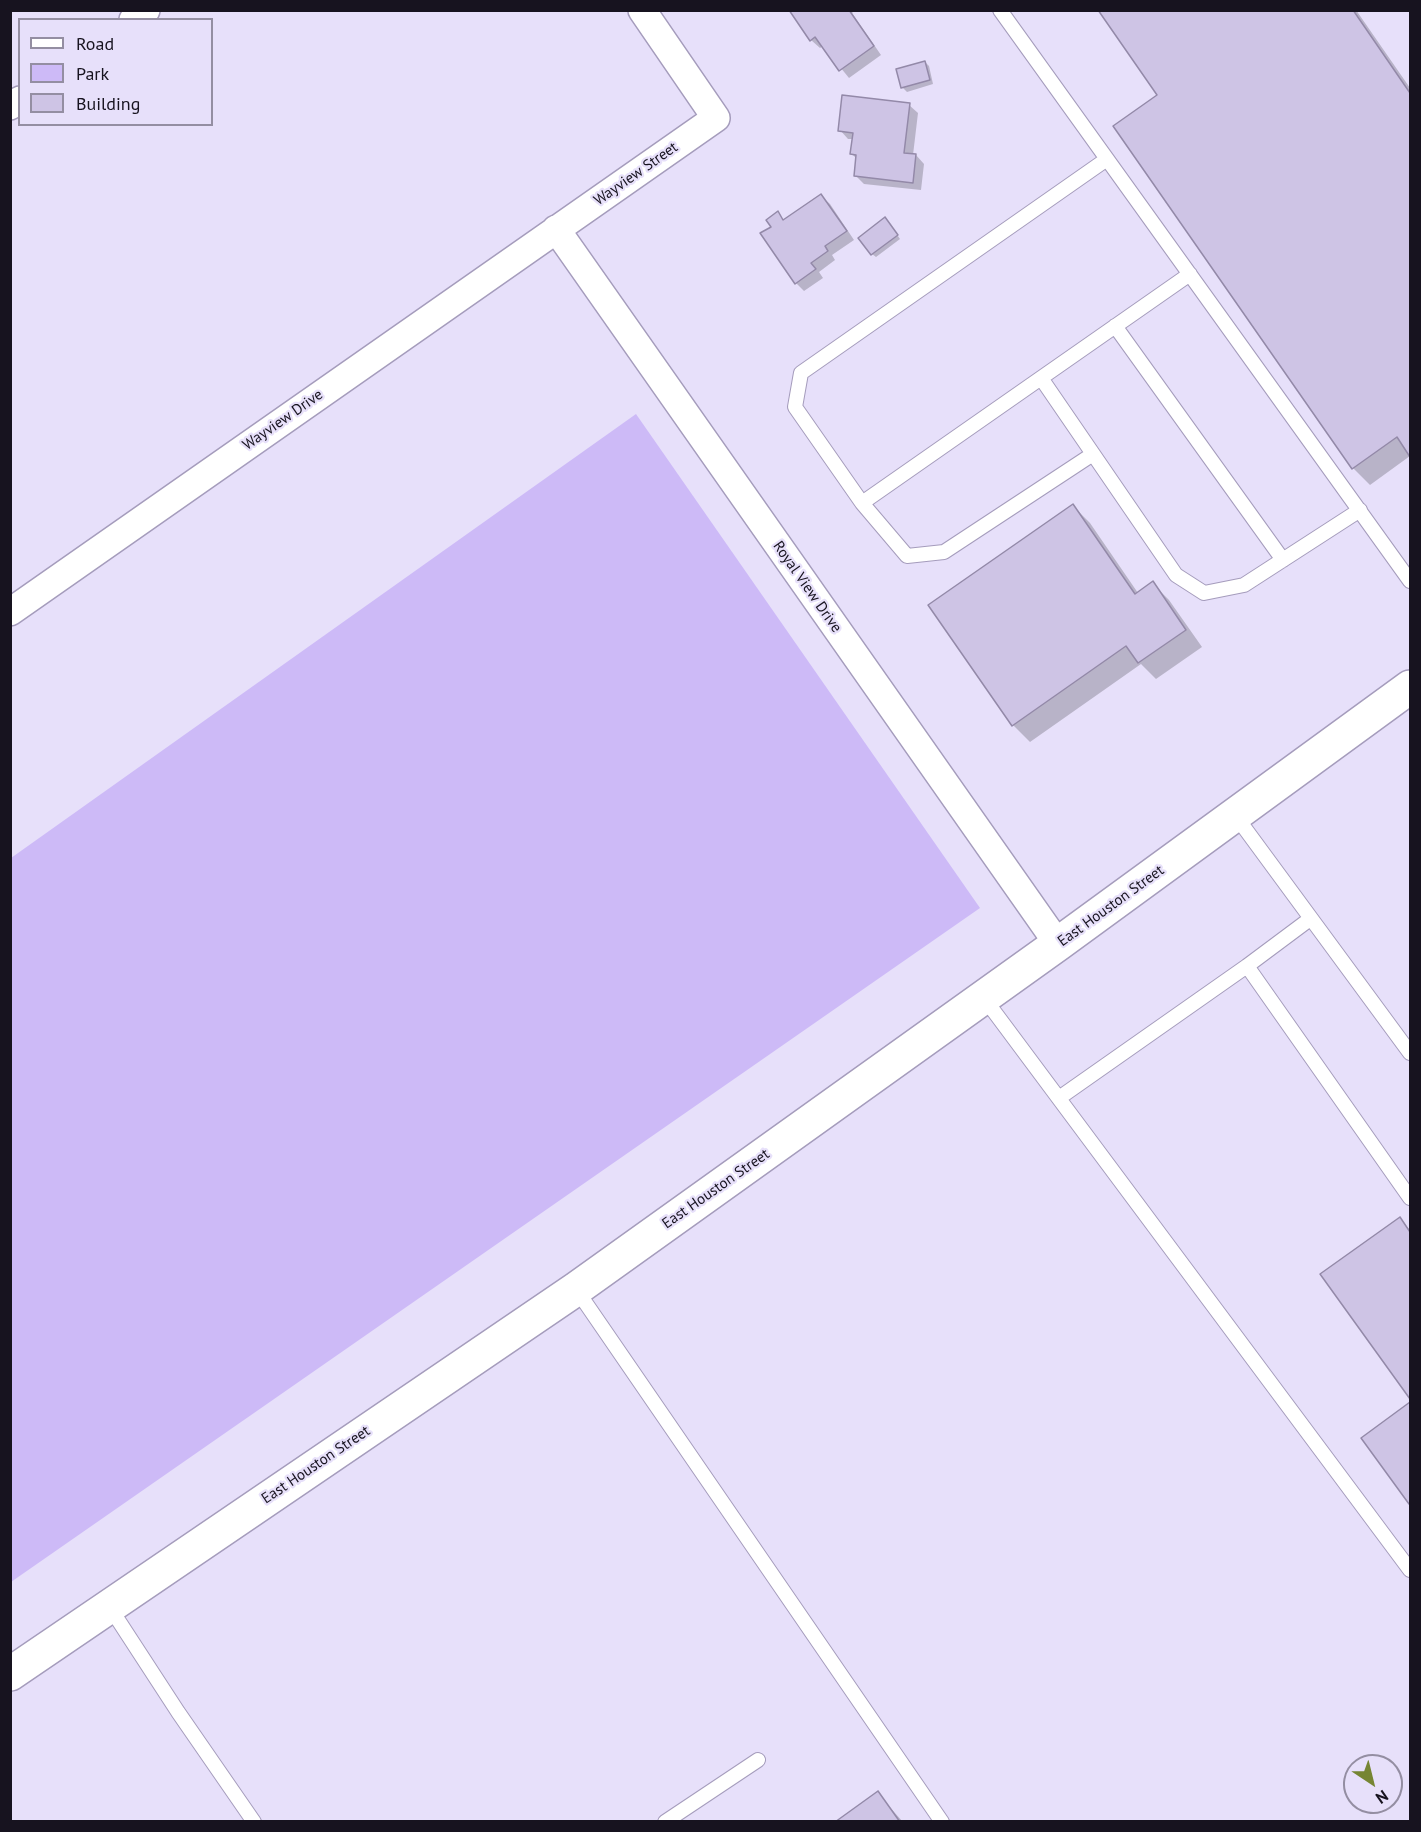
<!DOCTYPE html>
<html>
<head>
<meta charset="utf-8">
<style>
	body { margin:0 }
	#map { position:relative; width:1421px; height:1832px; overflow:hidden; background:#e7e0fa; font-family:"PT Sans",sans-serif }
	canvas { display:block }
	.frame { position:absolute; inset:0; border:12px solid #17131f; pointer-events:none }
	.legend { position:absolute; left:18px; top:18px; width:195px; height:108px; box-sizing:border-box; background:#e7e0fa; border:2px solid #948ea2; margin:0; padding:8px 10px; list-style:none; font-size:18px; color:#17131f }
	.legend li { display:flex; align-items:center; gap:12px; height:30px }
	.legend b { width:30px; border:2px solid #948ea2 }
	.north { position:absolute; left:1343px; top:1754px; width:60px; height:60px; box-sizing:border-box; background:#e7e0fa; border:2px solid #948ea2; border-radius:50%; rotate:145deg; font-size:16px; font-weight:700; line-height:24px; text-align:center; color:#17131f }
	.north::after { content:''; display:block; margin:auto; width:21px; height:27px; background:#768533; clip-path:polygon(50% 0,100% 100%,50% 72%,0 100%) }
</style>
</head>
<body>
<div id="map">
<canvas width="1421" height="1832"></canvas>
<div class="frame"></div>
<ul class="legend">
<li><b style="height:8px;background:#fff"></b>Road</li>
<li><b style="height:16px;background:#cdbaf7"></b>Park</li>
<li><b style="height:16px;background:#cec4e5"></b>Building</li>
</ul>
<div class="north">N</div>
</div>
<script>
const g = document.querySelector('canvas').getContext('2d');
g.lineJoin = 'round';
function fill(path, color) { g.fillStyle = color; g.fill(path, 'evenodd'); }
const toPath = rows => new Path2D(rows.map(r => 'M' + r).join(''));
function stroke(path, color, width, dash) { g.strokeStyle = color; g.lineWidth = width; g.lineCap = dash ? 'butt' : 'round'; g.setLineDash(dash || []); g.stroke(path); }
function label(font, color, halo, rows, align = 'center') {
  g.font = font + ' "PT Sans",sans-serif'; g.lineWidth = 4.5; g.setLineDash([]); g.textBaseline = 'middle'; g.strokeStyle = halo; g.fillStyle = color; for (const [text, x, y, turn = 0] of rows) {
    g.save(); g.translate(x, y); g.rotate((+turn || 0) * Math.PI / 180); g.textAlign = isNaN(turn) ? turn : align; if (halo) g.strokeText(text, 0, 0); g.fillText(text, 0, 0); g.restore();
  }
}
fill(toPath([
	[636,414,980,908,11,1582,11,858]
]), '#cdbaf7');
fill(toPath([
	[791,10,855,10,852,13,881,55,849,78,823,46,820,48,811,40],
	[1099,10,1356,10,1410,88,1410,456,1370,485,1353,468,1159,95],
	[925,62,929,66,933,84,907,92,903,88,898,70],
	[909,105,918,113,913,155,916,155,924,164,921,190,864,184,855,175,857,159,851,153,853,139,848,139,840,130],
	[821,196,830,204,854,240,832,255,835,260,819,272,823,278,804,291,796,283,773,227,777,213,785,221],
	[889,223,900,239,876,257,872,254],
	[1073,506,1090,523,1138,593,1152,583,1169,600,1202,647,1156,679,1141,664,1030,742,1013,725],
	[1400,1219,1410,1230,1410,1397,1322,1275],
	[1410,1404,1410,1504,1363,1438],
	[877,1793,903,1822,837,1822]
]), '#0003');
const building = toPath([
	[789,10,849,10,874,46,839,71,815,37,810,41,789,10],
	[1098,10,1353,10,1410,93,1410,457,1397,437,1352,469,1113,126,1157,95,1098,10],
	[925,61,930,80,901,88,896,69,925,61],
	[842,95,910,103,904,153,916,154,913,183,854,176,856,155,850,154,853,133,838,131,842,95],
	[821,194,847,231,825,246,828,251,811,263,816,269,795,284,760,233,771,227,766,220,778,211,783,220,821,194],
	[885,217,898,235,871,255,858,238,885,217],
	[1073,504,1135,594,1153,581,1186,630,1138,663,1126,646,1012,726,928,605,1073,504],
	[1400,1217,1410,1232,1410,1399,1320,1274,1400,1217],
	[1410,1402,1410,1503,1409,1504,1361,1438,1410,1402],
	[878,1791,900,1822,835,1822,878,1791]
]);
fill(building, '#cec4e5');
stroke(building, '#9389a8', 1.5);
const service = toPath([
	[1000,10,1410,581],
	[1107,159,801,373,795,407,862,503,1041,378,1176,575,1204,593,1244,585,1360,510],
	[1115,326,1283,560],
	[1041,378,1190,274],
	[862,503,907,556,944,552,1093,454],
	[1235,815,1410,1053],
	[1247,966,1310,919],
	[984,998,1410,1570],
	[1059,1098,1247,966,1410,1198],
	[576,1289,942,1822],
	[109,1606,178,1712,254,1822],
	[665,1822,758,1760]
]);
const minor = toPath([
	[133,20,146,10],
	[10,106,20,100],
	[556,229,1058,944],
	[10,612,716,118,642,10]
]);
const secondary = toPath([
	[10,1674,576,1289,1058,944,1410,687]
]);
stroke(service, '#a59cbc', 16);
stroke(minor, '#a59cbc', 30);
stroke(secondary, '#a59cbc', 36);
stroke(service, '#fff', 14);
stroke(minor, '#fff', 27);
stroke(secondary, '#fff', 33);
label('15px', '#17131f', '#e7e0fa', [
	["Wayview Street",636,174,-35],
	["Wayview Drive",283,420,-35],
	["Royal View Drive",807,587,55],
	["East Houston Street",1111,906,-36],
	["East Houston Street",716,1189,-35],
	["East Houston Street",316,1465,-34]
]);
</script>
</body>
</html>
